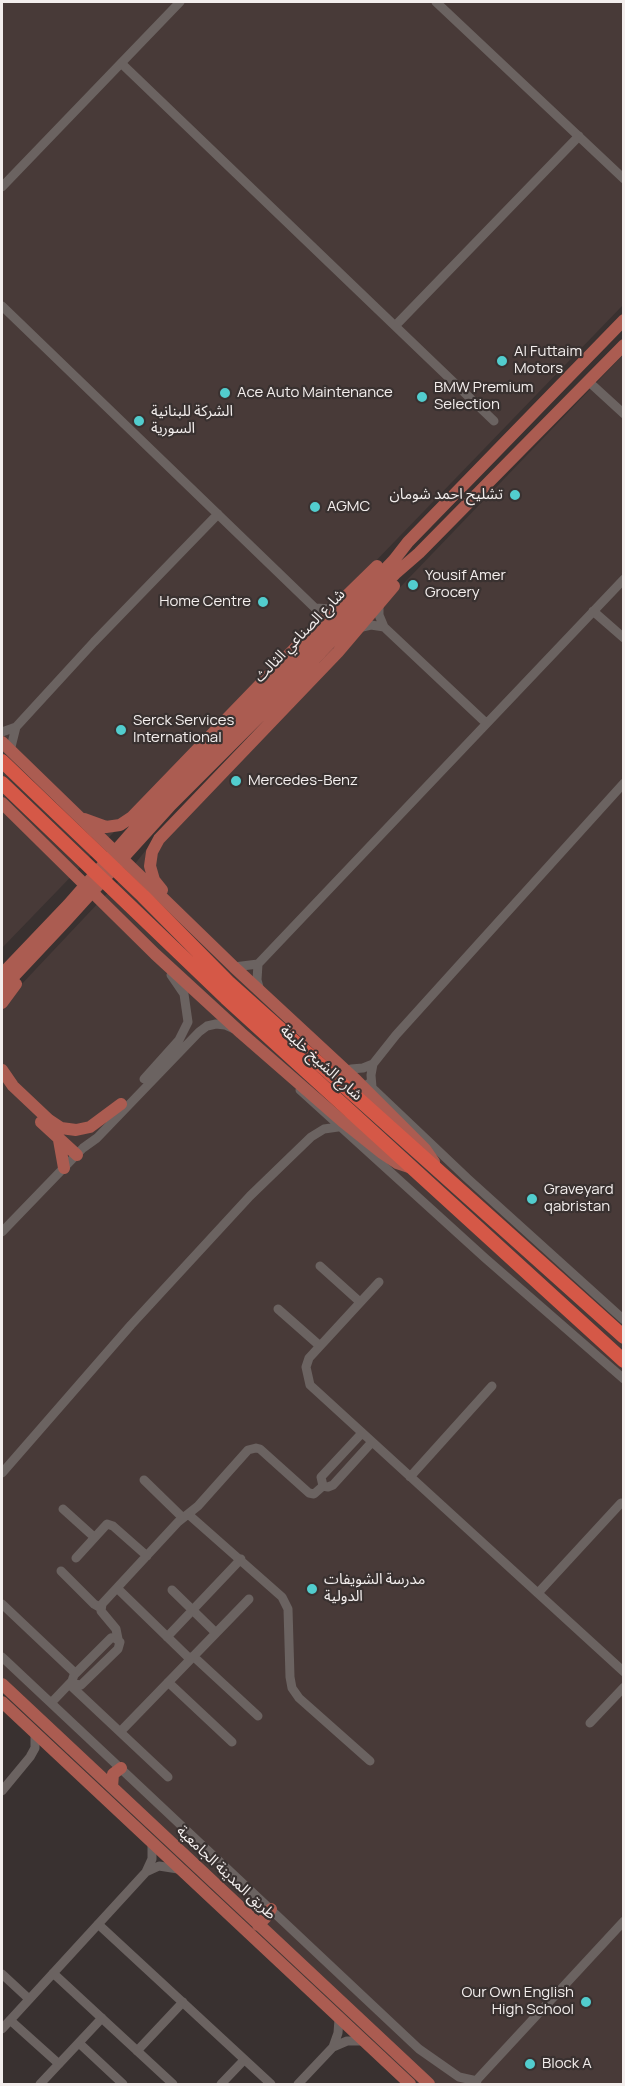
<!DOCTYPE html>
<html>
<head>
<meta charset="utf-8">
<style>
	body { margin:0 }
	#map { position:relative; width:625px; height:2086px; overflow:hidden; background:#393130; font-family:Manrope,sans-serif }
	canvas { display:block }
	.frame { position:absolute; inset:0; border:3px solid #f3eeed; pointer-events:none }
</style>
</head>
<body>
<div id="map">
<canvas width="625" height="2086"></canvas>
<div class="frame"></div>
</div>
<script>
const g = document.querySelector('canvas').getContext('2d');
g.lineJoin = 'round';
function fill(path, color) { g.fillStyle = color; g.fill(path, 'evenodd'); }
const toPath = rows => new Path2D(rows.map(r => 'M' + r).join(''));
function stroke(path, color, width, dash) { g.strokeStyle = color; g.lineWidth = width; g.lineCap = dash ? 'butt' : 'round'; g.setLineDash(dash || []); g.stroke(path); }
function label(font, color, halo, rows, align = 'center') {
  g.font = font + ' Manrope,"Noto Sans Arabic",sans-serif'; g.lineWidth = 4.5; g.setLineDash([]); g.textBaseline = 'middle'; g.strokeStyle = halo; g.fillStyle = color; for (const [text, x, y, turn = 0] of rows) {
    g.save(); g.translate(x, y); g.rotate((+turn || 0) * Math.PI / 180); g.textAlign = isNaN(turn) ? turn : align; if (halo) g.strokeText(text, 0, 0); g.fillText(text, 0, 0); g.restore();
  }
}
fill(toPath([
	[2,2,623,2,623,305,2,948],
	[623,355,623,2084,419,2084,2,1693,2,1005,134,865,161,831,384,604]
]), '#483a38');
stroke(toPath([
	[436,2,624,179],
	[121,63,494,421],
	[2,187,180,2],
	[2,306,315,608,333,609],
	[395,326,579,136],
	[588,381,624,414],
	[379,603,379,615,384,627,486,723],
	[593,611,624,638],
	[358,628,371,625,384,627],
	[2,732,16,727],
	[10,751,16,727,94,642,218,514],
	[258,964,257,980,260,991],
	[234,967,258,964,624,579],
	[351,1069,363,1068,373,1064],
	[144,1079,179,1040,188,1022,184,994,171,975],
	[368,1084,467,1178,624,1320],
	[372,1087,371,1075,373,1064,396,1035,624,783],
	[300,1090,485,1258,624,1379],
	[2,1232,83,1148,97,1138,199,1032,207,1026,216,1024,225,1025,234,1029],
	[320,1266,360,1302],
	[379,1282,309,1358,306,1367,310,1385,624,1672],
	[278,1309,320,1346],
	[362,1433,321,1477,323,1486,328,1487,333,1485,372,1442],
	[2,1473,131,1325,250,1196,311,1137,324,1129,338,1127],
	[410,1477,492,1386],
	[144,1480,183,1518],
	[63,1509,94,1537],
	[188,1514,282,1597,288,1609,290,1677,292,1688,299,1698,370,1761],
	[76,1558,107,1524,113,1526,147,1556],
	[61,1571,94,1604,101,1608],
	[117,1588,190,1659],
	[172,1590,216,1633],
	[538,1593,621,1503],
	[2,1604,75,1673],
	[167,1637,241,1559],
	[111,1638,115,1638,120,1642,118,1649,81,1685,74,1684,72,1681,74,1675,111,1638],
	[118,1639,116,1629,101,1611,102,1604,178,1522,198,1506,248,1450,256,1448,260,1449,309,1493,314,1494,323,1486],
	[193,1656,258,1716],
	[2,1657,419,2049,459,2077,477,2081],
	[168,1682,232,1742],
	[69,1684,168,1777],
	[51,1703,72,1681],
	[590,1723,624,1687],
	[120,1732,249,1599],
	[2,1791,30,1757,35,1748,35,1733],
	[146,1872,159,1866,178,1869],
	[98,1924,271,2084],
	[53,1973,173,2084],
	[2,1974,29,1999],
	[10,2020,59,2064],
	[2,2029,146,1872,152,1859,152,1842],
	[79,2043,123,2084],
	[333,2047,347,2041,362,2041],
	[137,2051,183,2002],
	[40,2084,102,2018],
	[221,2084,244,2060],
	[298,2084,333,2047,338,2033,339,2019],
	[473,2084,624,1921]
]), '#6b6361', 9);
stroke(toPath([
	[2,742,234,967,357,1081,425,1149,434,1162],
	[2,803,155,954,241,1033,342,1121,382,1153,397,1163,409,1167],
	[84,819,106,827,120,825,132,817,333,609,377,566],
	[162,890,154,880,150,866,152,852,159,839,338,652,394,586],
	[2,974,68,905,161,799,265,696,394,560,408,542,624,320],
	[2,989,65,922,171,805,274,702,396,573,419,553,624,345],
	[2,1003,16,984],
	[2,1070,13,1086,49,1120,61,1128,76,1130,90,1127,121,1104],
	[41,1122,77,1155],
	[59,1140,64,1168],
	[2,1684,429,2084],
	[2,1702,410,2084],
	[112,1787,113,1774,121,1768],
	[258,1925,266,1917,271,1909]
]), '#ab5c51', 12);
stroke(toPath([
	[2,761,143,896,228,982,624,1337],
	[2,783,226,998,624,1361]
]), '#d55847', 14);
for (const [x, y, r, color] of [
	[502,361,6,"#52cdce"],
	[225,393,6,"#52cdce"],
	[422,397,6,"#52cdce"],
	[139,421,6,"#52cdce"],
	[515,495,6,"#52cdce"],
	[315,507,6,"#52cdce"],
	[413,585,6,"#52cdce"],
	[263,602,6,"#52cdce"],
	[121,730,6,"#52cdce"],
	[236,781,6,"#52cdce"],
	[532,1199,6,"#52cdce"],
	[312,1589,6,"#52cdce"],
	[586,2002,6,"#52cdce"],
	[530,2064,6,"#52cdce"]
]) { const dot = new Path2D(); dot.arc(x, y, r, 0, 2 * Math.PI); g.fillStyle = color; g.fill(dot); stroke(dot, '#393130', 2); }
label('15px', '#f3eeed', '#393130', [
	["Al Futtaim",514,352],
	["Motors",514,369],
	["BMW Premium",434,388],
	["Selection",434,405],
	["Ace Auto Maintenance",237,393],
	["الشركة للبنانية",151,412],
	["السورية",151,429],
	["تشليح احمد شومان",503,495,"right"],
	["AGMC",327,507],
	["Yousif Amer",425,576],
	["Grocery",425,593],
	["Home Centre",251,602,"right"],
	["Serck Services",133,721],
	["International",133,738],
	["Mercedes-Benz",248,781],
	["Graveyard",544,1190],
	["qabristan",544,1207],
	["مدرسة الشويفات",324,1580],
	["الدولية",324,1597],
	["Our Own English",574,1993,"right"],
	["High School",574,2010,"right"],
	["Block A",542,2064]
], 'left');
label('15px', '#f3eeed', '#393130', [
	["شارع الصناعي الثالث",300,636,-46],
	["شارع الشيخ خليفة",321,1063,42],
	["طريق المدينة الجامعية",226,1873,43]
]);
</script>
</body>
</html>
